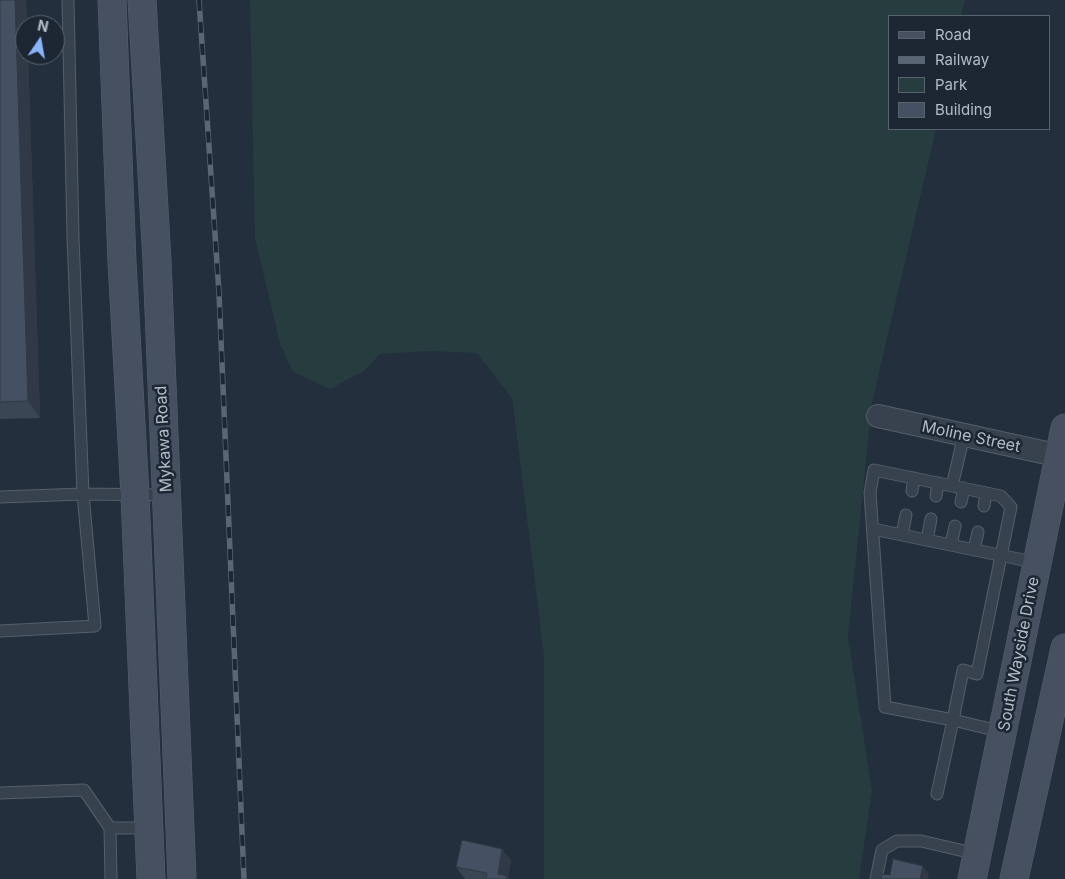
<!DOCTYPE html>
<html>
<head>
<meta charset="utf-8">
<style>
	body { margin:0 }
	#map { position:relative; width:1065px; height:879px; overflow:hidden; background:#242f3e; font-family:Inter,sans-serif }
	canvas { display:block }
	.legend { position:absolute; left:888px; top:15px; width:162px; height:115px; box-sizing:border-box; background:#1d2633; border:1px solid #59626f; margin:0; padding:6px 9px; list-style:none; font-size:15px; color:#b4bcc9 }
	.legend li { display:flex; align-items:center; gap:10px; height:25px }
	.legend b { width:25px; border:1px solid #59626f }
	.north { position:absolute; left:15px; top:15px; width:50px; height:50px; box-sizing:border-box; background:#1d2633; border:1px solid #59626f; border-radius:50%; rotate:12deg; font-size:14px; font-weight:700; line-height:20px; text-align:center; color:#b4bcc9 }
	.north::after { content:''; display:block; margin:auto; width:18px; height:22px; background:#8ab4f8; clip-path:polygon(50% 0,100% 100%,50% 72%,0 100%) }
</style>
</head>
<body>
<div id="map">
<canvas width="1065" height="879"></canvas>
<ul class="legend">
<li><b style="height:6px;background:#465061"></b>Road</li>
<li><b style="height:6px;background:#5a6575"></b>Railway</li>
<li><b style="height:14px;background:#263c3f"></b>Park</li>
<li><b style="height:14px;background:#455162"></b>Building</li>
</ul>
<div class="north">N</div>
</div>
<script>
const g = document.querySelector('canvas').getContext('2d');
g.lineJoin = 'round';
function fill(path, color) { g.fillStyle = color; g.fill(path, 'evenodd'); }
const toPath = rows => new Path2D(rows.map(r => 'M' + r).join(''));
function stroke(path, color, width, dash) { g.strokeStyle = color; g.lineWidth = width; g.lineCap = dash ? 'butt' : 'round'; g.setLineDash(dash || []); g.stroke(path); }
function label(font, color, halo, rows, align = 'center') {
  g.font = font + ' Inter,sans-serif'; g.lineWidth = 5; g.setLineDash([]); g.textBaseline = 'middle'; g.strokeStyle = halo; g.fillStyle = color; for (const [text, x, y, turn = 0] of rows) {
    g.save(); g.translate(x, y); g.rotate((+turn || 0) * Math.PI / 180); g.textAlign = isNaN(turn) ? turn : align; if (halo) g.strokeText(text, 0, 0); g.fillText(text, 0, 0); g.restore();
  }
}
fill(toPath([
	[250,0,965,0,961,16,889,16,889,129,936,129,872,403,848,636,872,791,859,879,544,879,544,655,512,398,477,353,429,351,380,354,364,371,330,389,293,372,280,344,255,238]
]), '#263c3f');
const lane = toPath([
	[952,486,874,470,870,493,885,707,953,720,963,670,977,674,1011,507,1001,496,952,486,964,435],
	[912,491,914,478],
	[936,496,938,483],
	[0,497,83,494,167,495],
	[961,502,964,488],
	[984,506,986,493],
	[873,529,1038,563],
	[902,535,906,515],
	[927,540,931,519],
	[951,545,955,526],
	[974,550,978,532],
	[0,631,95,626,83,494,73,237,68,0],
	[0,793,84,790,110,828,111,879],
	[937,794,953,720,1003,732],
	[110,828,149,828],
	[876,879,882,850,897,841,921,841,977,854]
]);
const street = toPath([
	[878,416,1065,457]
]);
const secondary = toPath([
	[112,0,122,262,135,495,151,879],
	[142,0,157,261,182,879],
	[972,879,1065,428],
	[1014,879,1065,648]
]);
stroke(lane, '#565f6c', 13);
stroke(street, '#565f6c', 24);
stroke(secondary, '#565f6c', 29);
stroke(lane, '#38414e', 11);
stroke(street, '#38414e', 22);
stroke(secondary, '#465061', 28);
const rail = toPath([
	[199,0,219,293,244,879]
]);
stroke(rail, '#5a6575', 5.5);
stroke(rail, '#1d2633', 4, [11]);
fill(toPath([
	[0,0,26,0,27,25,25,55,28,55,40,418,0,419],
	[502,849,511,861,508,877,510,879,465,879,456,867]
]), '#3b4654');
fill(toPath([
	[15,0,26,0,27,25,25,25,25,55,28,55,40,418,28,401],
	[502,849,511,861,508,877,510,879,502,879,498,874],
	[923,866,929,874,928,879,920,879]
]), '#303945');
const building = toPath([
	[0,0,15,0,28,401,0,402,0,0],
	[462,840,502,849,498,874,507,876,506,879,486,879,487,873,456,867,462,840],
	[893,859,923,866,920,879,881,879,882,874,890,875,893,859]
]);
fill(building, '#455162');
stroke(building, '#303945', 1);
label('16px', '#b4bcc9', '#1d2633', [
	["Moline Street",971,437,12],
	["Mykawa Road",164,439,-93],
	["South Wayside Drive",1019,654,-79]
]);
</script>
</body>
</html>
